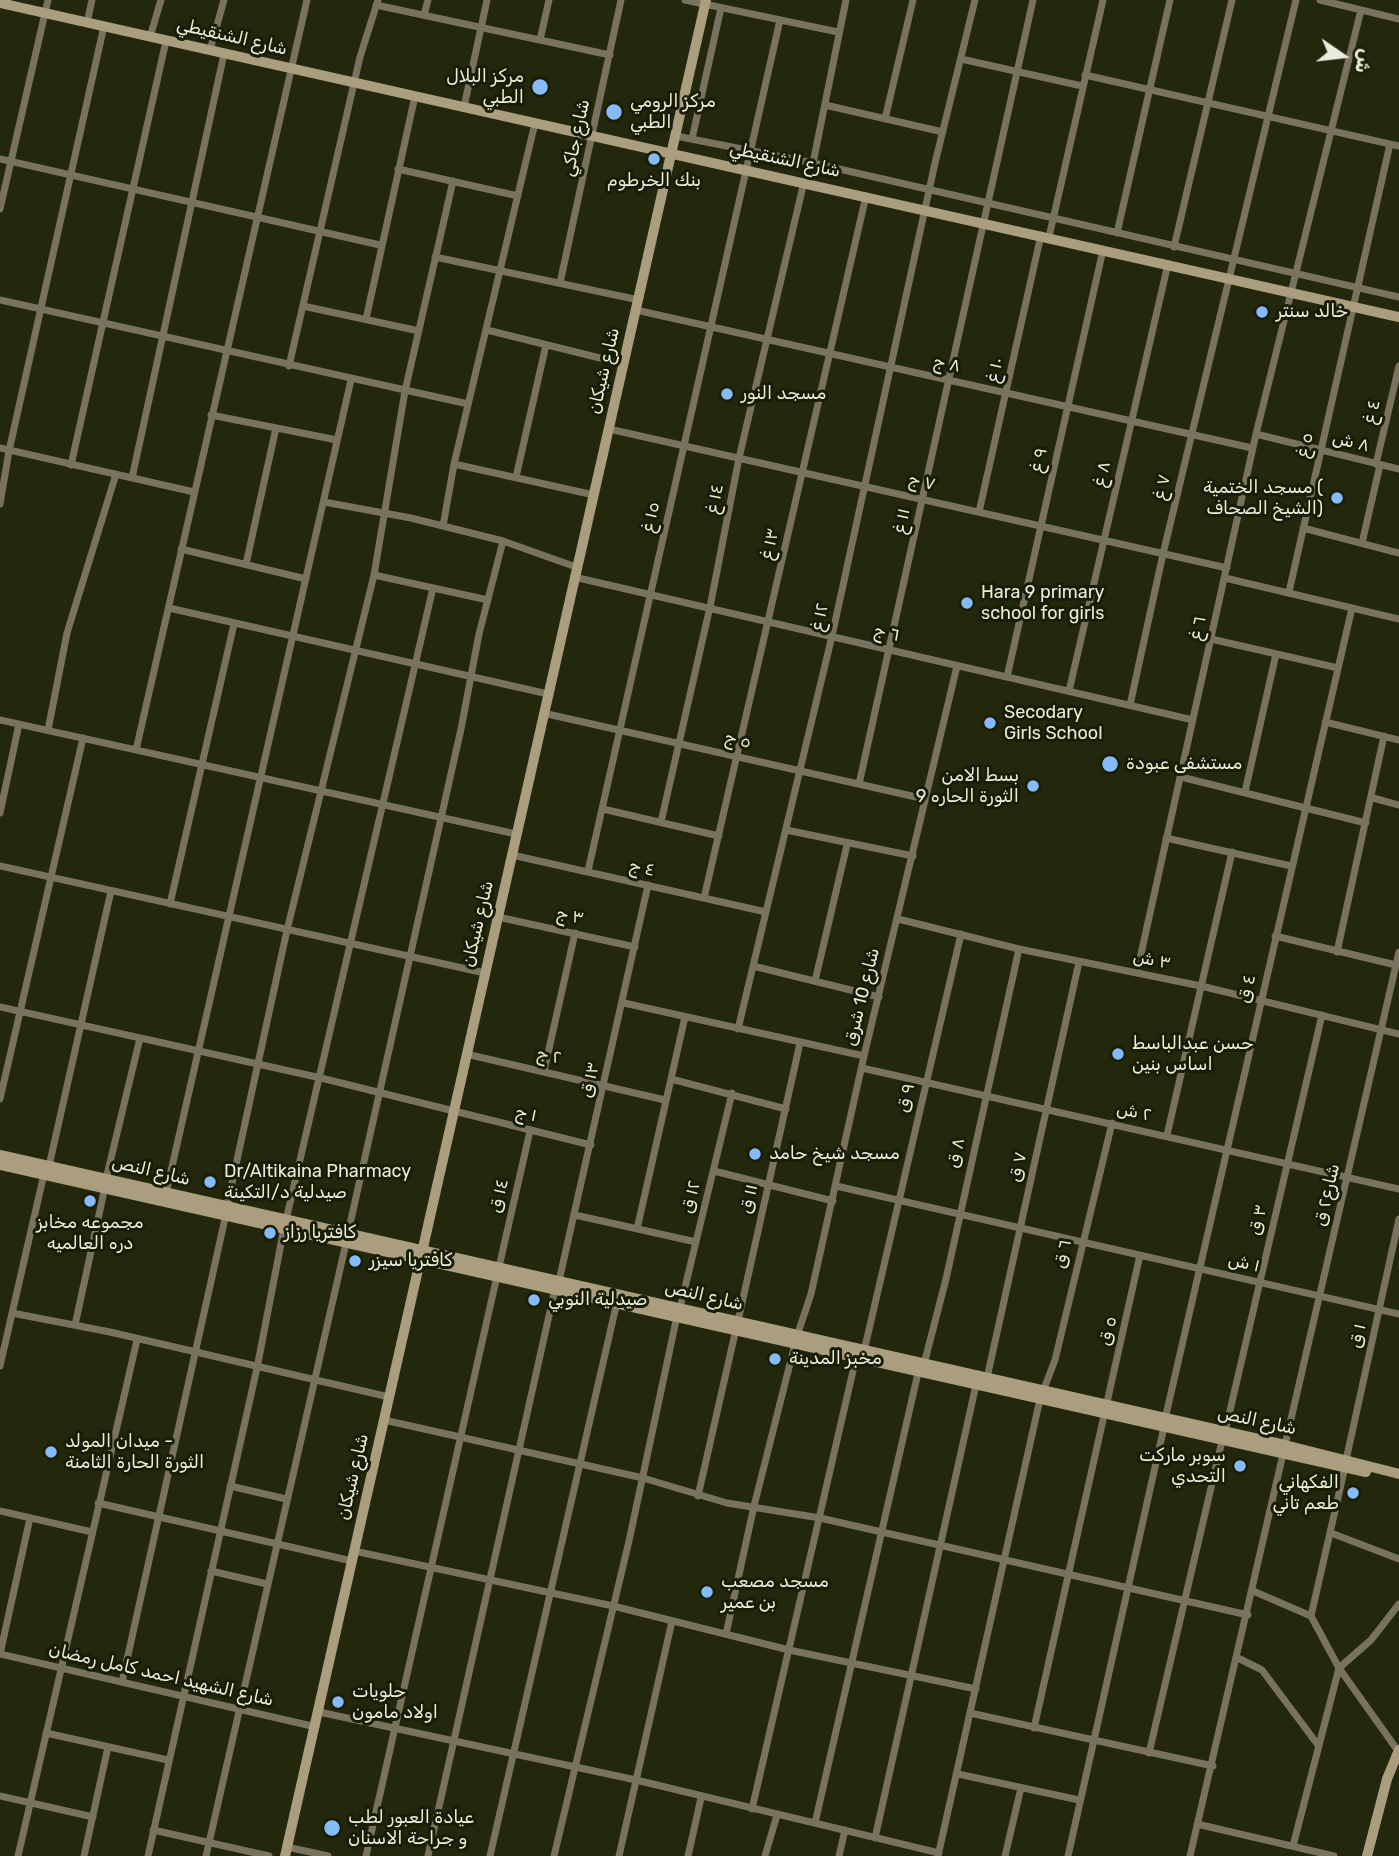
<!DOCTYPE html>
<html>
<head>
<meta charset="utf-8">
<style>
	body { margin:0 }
	#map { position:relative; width:1399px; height:1856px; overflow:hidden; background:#23270c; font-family:Rubik,Cairo,sans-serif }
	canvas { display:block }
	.north { position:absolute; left:1308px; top:21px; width:70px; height:70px; -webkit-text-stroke:5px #191d03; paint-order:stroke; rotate:104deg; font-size:19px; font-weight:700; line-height:28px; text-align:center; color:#e9ecdc }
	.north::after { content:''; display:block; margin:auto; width:24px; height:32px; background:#e9ecdc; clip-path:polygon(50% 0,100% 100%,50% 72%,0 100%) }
</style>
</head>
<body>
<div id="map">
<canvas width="1399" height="1856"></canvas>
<div class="north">ش</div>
</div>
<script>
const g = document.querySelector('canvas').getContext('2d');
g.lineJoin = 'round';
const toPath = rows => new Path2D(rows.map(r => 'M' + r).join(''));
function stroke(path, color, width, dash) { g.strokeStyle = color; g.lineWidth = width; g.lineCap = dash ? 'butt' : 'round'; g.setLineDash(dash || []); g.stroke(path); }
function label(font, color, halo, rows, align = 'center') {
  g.font = font + ' Rubik,Cairo,sans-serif'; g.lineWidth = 6; g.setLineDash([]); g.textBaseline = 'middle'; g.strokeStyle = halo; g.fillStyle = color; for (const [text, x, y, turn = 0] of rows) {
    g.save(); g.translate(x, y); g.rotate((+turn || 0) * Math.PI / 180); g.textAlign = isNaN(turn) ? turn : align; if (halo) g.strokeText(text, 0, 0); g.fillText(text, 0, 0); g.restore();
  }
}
stroke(toPath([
	[685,0,838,32],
	[1320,0,1399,19],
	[376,5,610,55],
	[424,15,428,0],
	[87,23,92,0],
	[150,37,161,0],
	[540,40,549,0],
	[210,50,224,0],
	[961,59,1082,86],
	[1085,75,1399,146],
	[825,105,943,132],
	[464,107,487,0],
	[885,119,913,0],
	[676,136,813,163,1399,297],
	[692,139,721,8],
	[0,159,380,245],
	[813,163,846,0],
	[398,169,518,196],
	[0,209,48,0],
	[1117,233,1170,0],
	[1049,237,1103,0],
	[1174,247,1232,0],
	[435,257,639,300],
	[560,283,621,0],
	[0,300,468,404],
	[303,306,419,331],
	[636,310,1252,448],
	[366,319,415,96],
	[487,330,624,364],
	[289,366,360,57,378,0],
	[211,415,337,440],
	[609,429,1227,568],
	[1256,434,1399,469],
	[0,448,194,492],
	[454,464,594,495],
	[1376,464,1399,366],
	[71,465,166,41],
	[516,477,546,345],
	[132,478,224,54],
	[324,502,411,518,503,541,576,567],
	[0,504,9,451,104,26],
	[979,512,1041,235],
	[443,526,454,464,535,123],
	[1303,528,1399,553],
	[1362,543,1380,465],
	[181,549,306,579],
	[246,564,276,428],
	[374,575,488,600],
	[574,577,1193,720],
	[1225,578,1399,619],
	[1289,592,1390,144],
	[169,608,548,694],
	[1211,639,1338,668],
	[1007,677,1103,250],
	[1069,691,1168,264],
	[1130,705,1163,554,1296,0],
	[543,713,925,799],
	[0,720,516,834],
	[1325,722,1399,740],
	[48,730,67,633,116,474],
	[136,750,307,0],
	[1181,777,1366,823],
	[859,784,1033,0],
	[1245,792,1276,654],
	[1373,798,1399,805],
	[603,809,719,836],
	[0,813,19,724],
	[661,822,710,607,739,458,804,182],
	[786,830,913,856],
	[1166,838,1291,866],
	[512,855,766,912],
	[0,866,485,973],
	[588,871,780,20],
	[704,898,866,196],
	[170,904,234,624],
	[498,917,635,947],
	[898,919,1019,949,1201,986,1399,1034],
	[1275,936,1396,965],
	[1337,952,1384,736],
	[753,966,879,997],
	[1137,972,1256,434,1361,10],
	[815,981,847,845],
	[624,1003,864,1056],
	[0,1007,321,1078,591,1145],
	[738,1029,832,636,935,163,975,0],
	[466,1054,665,1100],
	[862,1068,1399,1189],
	[544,1071,575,933],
	[671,1079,786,1109],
	[0,1099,83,738],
	[1167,1135,1232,852],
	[49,1166,111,891],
	[714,1171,833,1201],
	[106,1179,140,1038],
	[836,1186,1399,1314],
	[166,1193,351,380],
	[227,1206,287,930,374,575,405,391,453,181],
	[575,1215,696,1242],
	[286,1220,433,588],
	[637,1229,685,1017],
	[348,1233,461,729,479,634,503,541],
	[499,1267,530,1131],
	[559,1281,648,885],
	[680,1308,732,1093],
	[12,1313,110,1332,389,1397],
	[738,1321,800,1043],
	[75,1325,105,1187],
	[864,1351,961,934],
	[0,1366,44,1174],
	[987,1378,1079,962],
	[1165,1419,1352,608],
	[384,1420,643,1478,727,1503,820,1518,1248,1615],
	[1225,1432,1322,1015],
	[1285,1445,1399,952],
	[1346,1460,1399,1219],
	[230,1486,286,1499],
	[698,1496,736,1329],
	[98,1503,352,1561],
	[0,1511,92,1532],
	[1331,1533,1399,1559],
	[354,1551,613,1606,789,1650,976,1689],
	[211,1571,267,1584],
	[1253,1591,1311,1616,1339,1668,1398,1751],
	[1311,1616,1345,1467],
	[726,1634,754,1506,797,1336,811,1294,864,1056,957,666],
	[0,1654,316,1727],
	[0,1654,30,1518],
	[1238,1658,1262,1670,1318,1745],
	[122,1682,226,1214],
	[319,1712,636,1780,939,1853],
	[970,1713,1213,1766],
	[1034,1728,1140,1255],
	[46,1733,168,1760],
	[1149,1753,1222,1441],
	[958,1774,1079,1800],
	[0,1796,93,1817],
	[752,1809,856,1358],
	[815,1823,918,1373,924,1364,946,1279,1019,949],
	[1197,1824,1334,1856],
	[153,1830,269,1856],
	[875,1838,976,1385],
	[1293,1846,1339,1668,1371,1640,1399,1604],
	[287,1847,328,1856],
	[18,1856,137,1340],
	[84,1856,108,1747],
	[148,1856,257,1368,284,1228],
	[206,1856,346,1243],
	[366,1856,497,1276],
	[428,1856,555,1289],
	[490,1856,617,1302],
	[554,1856,629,1541,677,1316],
	[619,1856,672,1621],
	[688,1856,701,1798],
	[765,1856,777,1815],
	[839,1856,845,1830],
	[938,1856,1040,1399,1055,1360,1112,1123],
	[1005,1856,1021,1788],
	[1068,1856,1164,1427],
	[1190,1856,1283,1454]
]), '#79725f', 7);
stroke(toPath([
	[0,3,1399,317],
	[0,1155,1285,1445,1399,1474],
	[0,1165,1366,1472],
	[285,1856,706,0],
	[1367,1856,1387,1779,1399,1750]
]), '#aa9e7f', 10);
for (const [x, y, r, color] of [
	[540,87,9,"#85bbfb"],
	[614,112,9,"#85bbfb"],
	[654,159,7,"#85bbfb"],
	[1262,312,7,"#85bbfb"],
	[727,394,7,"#85bbfb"],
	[1337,498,7,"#85bbfb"],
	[967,603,7,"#85bbfb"],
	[990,723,7,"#85bbfb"],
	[1110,764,9,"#85bbfb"],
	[1033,786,7,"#85bbfb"],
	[1118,1054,7,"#85bbfb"],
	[755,1154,7,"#85bbfb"],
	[210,1182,7,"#85bbfb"],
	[90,1201,7,"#85bbfb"],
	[270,1233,7,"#85bbfb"],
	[355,1261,7,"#85bbfb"],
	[534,1300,7,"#85bbfb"],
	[775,1359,7,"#85bbfb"],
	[51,1452,7,"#85bbfb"],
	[1240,1466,7,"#85bbfb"],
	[1353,1493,7,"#85bbfb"],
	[707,1592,7,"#85bbfb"],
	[338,1702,7,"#85bbfb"],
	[332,1828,9,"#85bbfb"]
]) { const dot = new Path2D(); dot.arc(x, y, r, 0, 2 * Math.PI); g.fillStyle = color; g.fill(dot); stroke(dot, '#191d03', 2.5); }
label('18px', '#e9ecdc', '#191d03', [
	["شارع الشنقيطي",232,37,13],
	["شارع جاكي",576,138,-78],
	["شارع الشنقيطي",785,160,12],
	["٨ ج",947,364,12],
	["١٠ غ",995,370,-78],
	["شارع شيكان",604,371,-77],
	["٤ غ",1372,412,-77],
	["٨ ش",1351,442,14],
	["٥ غ",1305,445,-77],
	["٩ غ",1039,460,-76],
	["٨ غ",1102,474,-77],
	["٧ ج",922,482,13],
	["٧ غ",1162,487,-77],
	["١٤ غ",715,499,-79],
	["١٥ غ",651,517,-78],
	["١١ غ",902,521,-78],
	["١٣ غ",770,544,-77],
	["١٢ غ",820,617,-78],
	["٦ غ",1198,628,-77],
	["٦ ج",887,633,14],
	["٥ ج",738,740,13],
	["٤ ج",642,868,13],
	["٣ ج",570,916,12],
	["شارع شيكان",478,924,-77],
	["٣ ش",1152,960,12],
	["٤ ق",1247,989,-77],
	["شارع 10 شرق",862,997,-76],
	["٢ ج",549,1056,13],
	["١٣ ق",590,1080,-77],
	["٩ ق",906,1098,-77],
	["٢ ش",1134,1112,12],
	["١ ج",526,1114,12],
	["٨ ق",956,1153,-78],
	["٧ ق",1018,1167,-78],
	["شارع النص",151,1171,13],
	["شارع٢ ق",1327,1195,-77],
	["١٤ ق",499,1196,-77],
	["١٢ ق",691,1197,-76],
	["١١ ق",749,1199,-77],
	["٣ ق",1258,1220,-77],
	["٦ ق",1063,1254,-77],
	["١ ش",1244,1263,13],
	["شارع النص",704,1296,13],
	["٥ ق",1108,1331,-77],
	["١ ق",1358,1336,-77],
	["شارع النص",1257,1421,12],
	["شارع شيكان",353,1477,-77],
	["شارع الشهيد احمد كامل رمضان",161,1675,13]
]);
label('18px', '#e9ecdc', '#191d03', [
	["مركز البلال",524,77,"right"],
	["الطبي",524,98,"right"],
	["مركز الرومي",630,102],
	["الطبي",630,123],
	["بنك الخرطوم",654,181,"center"],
	["خالد سنتر",1276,312],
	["مسجد النور",741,394],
	["مسجد الختمية (",1323,488,"right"],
	["الشيخ الصحاف)",1323,509,"right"],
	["Hara 9 primary",981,593],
	["school for girls",981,614],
	["Secodary",1004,713],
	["Girls School",1004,734],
	["مستشفى عبودة",1126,764],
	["بسط الامن",1019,776,"right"],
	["الثورة الحاره 9",1019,797,"right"],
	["حسن عبدالباسط",1132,1044],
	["اساس بنين",1132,1065],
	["مسجد شيخ حامد",769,1154],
	["Dr/Altikaina Pharmacy",224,1172],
	["صيدلية د/التكينة",224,1193],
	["مجموعه مخابز",90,1223,"center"],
	["دره العالميه",90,1244,"center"],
	["كافتريا رزاز",284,1233],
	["كافتريا سيزر",369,1261],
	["صيدلية النوبي",548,1300],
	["مخبز المدينة",789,1359],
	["ميدان المولد -",65,1442],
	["الثورة الحارة الثامنة",65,1463],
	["سوبر ماركت",1226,1456,"right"],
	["التحدي",1226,1477,"right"],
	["الفكهاني",1339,1483,"right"],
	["طعم تاني",1339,1504,"right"],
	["مسجد مصعب",721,1582],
	["بن عمير",721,1603],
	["حلويات",352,1692],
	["اولاد مامون",352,1713],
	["عيادة العبور لطب",348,1818],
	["و جراحة الاسنان",348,1839]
], 'left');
</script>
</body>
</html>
